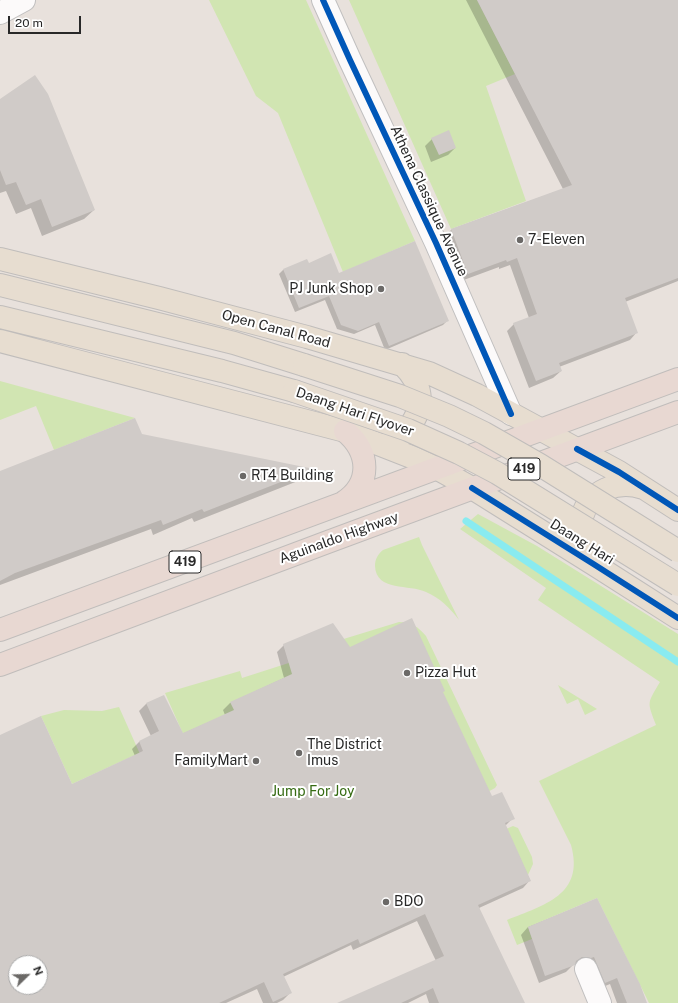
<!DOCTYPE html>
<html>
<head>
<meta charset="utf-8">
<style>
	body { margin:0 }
	#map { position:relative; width:678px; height:1003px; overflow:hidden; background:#e8e1dc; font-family:"Public Sans",sans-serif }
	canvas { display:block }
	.north { position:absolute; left:8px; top:955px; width:40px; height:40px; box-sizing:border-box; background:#fff; border:1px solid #a9a9a9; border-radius:50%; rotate:67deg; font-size:11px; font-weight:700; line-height:16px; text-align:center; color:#282828 }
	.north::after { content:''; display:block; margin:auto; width:14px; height:18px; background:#6b6967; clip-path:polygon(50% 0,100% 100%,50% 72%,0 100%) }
	.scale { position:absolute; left:8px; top:16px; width:73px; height:18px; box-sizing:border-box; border:2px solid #282828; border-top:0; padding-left:5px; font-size:12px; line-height:14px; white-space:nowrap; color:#282828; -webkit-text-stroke:3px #fff; paint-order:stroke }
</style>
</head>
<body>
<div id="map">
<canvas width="678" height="1003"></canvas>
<div class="north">N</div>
<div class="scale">20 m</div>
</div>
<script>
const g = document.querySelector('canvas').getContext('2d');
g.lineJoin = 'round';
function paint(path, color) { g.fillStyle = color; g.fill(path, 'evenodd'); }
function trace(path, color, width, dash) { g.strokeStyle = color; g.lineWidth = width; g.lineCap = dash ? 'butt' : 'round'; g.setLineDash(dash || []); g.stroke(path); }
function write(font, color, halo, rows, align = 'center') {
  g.font = font + ' "Public Sans",sans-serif'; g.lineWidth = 4; g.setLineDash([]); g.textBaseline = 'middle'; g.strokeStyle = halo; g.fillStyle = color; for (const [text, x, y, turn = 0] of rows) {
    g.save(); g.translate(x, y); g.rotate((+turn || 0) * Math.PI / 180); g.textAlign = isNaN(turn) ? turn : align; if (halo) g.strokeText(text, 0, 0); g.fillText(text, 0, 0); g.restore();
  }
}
paint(new Path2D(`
	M209 0H306L415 241 343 272 278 113 256 96Z
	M349 0H477L515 74 486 86 526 201 451 229Z
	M0 381 135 418 54 450 36 406 0 420Z
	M478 514 537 546 678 634V1003H649L597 898 528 927 532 939 517 945 507 920C544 905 585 895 571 845L539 781 656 725C647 701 647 704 660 682L538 600 546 588 460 529Z
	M419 537 422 545 459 620C450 608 440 598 426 592 410 584 376 592 375 566 375 559 378 554 383 550Z
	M399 622C412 622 418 627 426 636L497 785 495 788 482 795 345 672 337 641Z
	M298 660 311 687 187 743 165 693 240 671 242 678Z
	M558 685 597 709 585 715 578 699 567 704Z
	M119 707 144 763 133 756 72 784 41 716 64 710 102 711Z
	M513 826 518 828 532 857 533 864 528 875 499 832Z`), '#d1e5b2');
paint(new Path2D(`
	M466 0H678V281L625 302 637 332 630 340 559 367 561 371 553 378 529 388 507 331 514 324 529 318 510 265 499 269V267L461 281 444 237 452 229 563 189Z
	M0 102 94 210 84 219 42 236 31 208 16 214 6 191 0 193Z
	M432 139 455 148 448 155 431 162 425 146Z
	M307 260 308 264 339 274 447 321 443 325 385 350 375 325 354 334 337 329 325 300 295 312 279 274 283 270Z
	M141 435 312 470 303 479 194 522 192 518 153 535 151 529 0 585V472Z
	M284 645 350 648 442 693 491 798 513 818 505 826 530 880 523 888 479 908 516 1003H429L426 994 408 1003H341L436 961 417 921 353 950 351 945 283 977 290 993 283 1000 277 1003H263L257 989 226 1003H0V736L72 785 135 756 132 749 139 742 151 736 139 711 146 704 163 696 182 734 225 715 223 710 230 703 284 678 277 652ZM16 963H40V987H16Z
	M597 899 646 1003H617L610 984 598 989 580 963 574 964 566 972 539 983 521 935 528 927Z`), '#0003');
trace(new Path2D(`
	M466 521 678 662`), '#89ebf0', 7);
paint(new Path2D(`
	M477 0H678V278L625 298 638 333 559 363 562 371 536 381 513 323 537 314 517 258 507 262 506 260 468 274 451 229 572 185Z
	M35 75 48 94 95 210 52 227 41 199 26 205 16 182 6 185 0 170V99Z
	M449 130 456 148 439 155 431 138Z
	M415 241 449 321 389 346 379 322 358 331 341 325 329 296 299 308 283 269 307 259 309 263 331 253 339 273Z
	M135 418 142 434 314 469 204 512 202 509 163 525 161 520 15 573 0 581V471Z
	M412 618 445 691 443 692 492 796 502 792 515 819 505 823 531 881 478 905 525 1003H439L433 988 401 1003H337L444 956 425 914 360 944 358 939 283 974 292 993 273 1002 264 982 219 1003H0V735L41 716 72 784 143 751 139 741 159 731 146 703 164 695 183 733 234 710 230 702 292 674 283 644 333 623 350 647ZM16 963H40V987H16Z
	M597 898 640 984 647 1003H627L617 978 605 983 594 957 591 958 587 957H582L576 961 575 965 545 976 528 927Z`), '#d0cbc8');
const minor = new Path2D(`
	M323 0 350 60 436 243 511 414
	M0 13 24 0
	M586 969 600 1003`);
const major = new Path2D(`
	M0 259 159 298 307 337 429 373 477 395 619 472 678 510
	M0 285 234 343 304 365
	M0 317 222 371 294 391
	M0 341 345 431 414 458 436 468 472 488 595 565 678 618
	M392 440C400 438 405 433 409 427 427 405 421 382 402 364
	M581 543C580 534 579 526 582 517 589 491 618 479 643 488`);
const highway = new Path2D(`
	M344 502C372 483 370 452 345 431
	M0 630 678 379
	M0 665 325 543 678 412`);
trace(minor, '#c0bfbf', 24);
trace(major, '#c0bdbb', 24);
trace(highway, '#c0bdbb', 24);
trace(minor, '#fcfafa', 22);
trace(major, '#e7ddd0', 22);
trace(highway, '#e8d8d2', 22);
const majorBridge = new Path2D(`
	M304 365 400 396 449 416 484 433 540 465 678 551
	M294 391 408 430 459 453 497 473 678 585`);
trace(majorBridge, '#c0bdbb', 24, []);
trace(majorBridge, '#e7ddd0', 22);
trace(new Path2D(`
	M323 0 350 60 436 243 511 414
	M577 449 619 472 678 510
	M472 488 595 565 678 618`), '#0057b8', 6);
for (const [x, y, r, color] of [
	[520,240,4,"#6b6967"],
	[381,289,4,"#6b6967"],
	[243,476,4,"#6b6967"],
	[407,673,4,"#6b6967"],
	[299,753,4,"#6b6967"],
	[256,761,4,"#6b6967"],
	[386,902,4,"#6b6967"]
]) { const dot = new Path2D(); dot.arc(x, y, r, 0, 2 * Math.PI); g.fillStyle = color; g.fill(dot); trace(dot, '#fff', 1.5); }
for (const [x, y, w] of [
	[524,469,32],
	[185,562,32]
]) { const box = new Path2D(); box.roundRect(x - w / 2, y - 11, w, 22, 3); g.fillStyle = '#fff'; g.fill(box); trace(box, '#282828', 1); }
write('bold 13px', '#282828', null, [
	["419",524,469],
	["419",185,562]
]);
write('14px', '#282828', '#fff', [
	["Athena Classique Avenue",429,201,65],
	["Open Canal Road",276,329,15],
	["Daang Hari Flyover",355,412,19],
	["Aguinaldo Highway",339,538,-20],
	["Daang Hari",582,542,32]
]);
write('14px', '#282828', '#fff', [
	["7-Eleven",528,240],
	["PJ Junk Shop",373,289,"right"],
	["RT4 Building",251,476],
	["Pizza Hut",415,673],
	["The District",307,745],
	["Imus",307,761],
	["FamilyMart",248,761,"right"],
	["BDO",394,902]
], 'left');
write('14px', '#366b13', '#fff', [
	["Jump For Joy",313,792]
]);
</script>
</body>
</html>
